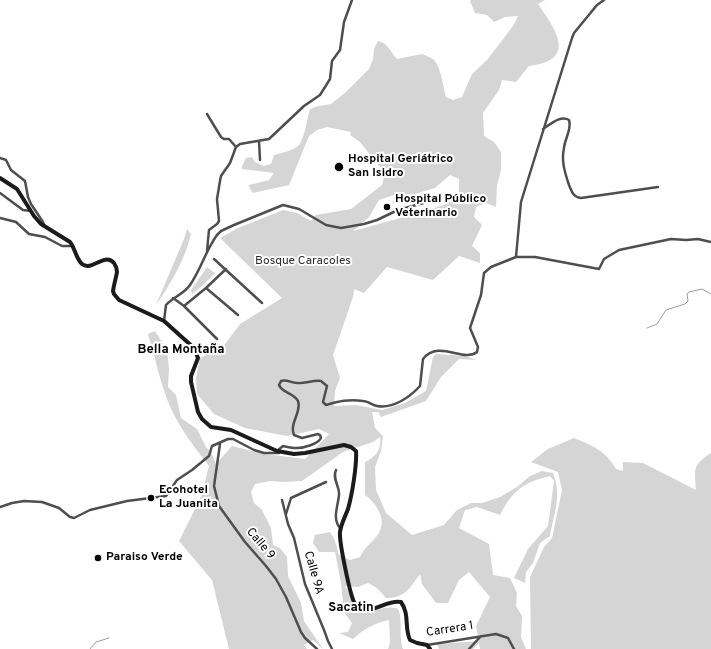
<!DOCTYPE html>
<html>
<head>
<meta charset="utf-8">
<style>
	body { margin:0 }
	canvas { display:block; background:#fff }
</style>
</head>
<body>
<canvas width="711" height="649"></canvas>
<script>
const g = document.querySelector('canvas').getContext('2d');
g.lineJoin = 'round';
function paint(path, color) { g.fillStyle = color; g.fill(path, 'evenodd'); }
function trace(path, color, width, dash) { g.strokeStyle = color; g.lineWidth = width; g.lineCap = dash ? 'butt' : 'round'; g.setLineDash(dash || []); g.stroke(path); }
function write(font, color, halo, rows, align = 'center') {
  g.font = font + ' Overpass,sans-serif'; g.lineWidth = 4; g.setLineDash([]); g.textBaseline = 'middle'; g.strokeStyle = halo; g.fillStyle = color; for (const [text, x, y, turn = 0] of rows) {
    g.save(); g.translate(x, y); g.rotate((+turn || 0) * Math.PI / 180); g.textAlign = isNaN(turn) ? turn : align; if (halo) g.strokeText(text, 0, 0); g.fillText(text, 0, 0); g.restore();
  }
}
paint(new Path2D(`
	M471 0H545L538 4C556 30 578 60 529 66L516 82 502 80 499 90 483 113 484 136 494 142 501 152V170L497 185 496 207 486 203 476 207 474 217 482 225 472 246 480 253V263L459 256 433 280 387 267 364 293 354 289 353 297 333 355 340 378 335 391 334 406 356 405 382 410 405 403 426 391 433 357 436 354 466 356 476 360 459 359 441 377 426 401 381 417 378 412H372L375 428 383 436 381 451 375 467 376 490 386 513 412 535 444 525 457 510 471 503H482L500 497 517 487 530 476 542 471 553 473C562 496 554 513 550 536L540 543 533 563 526 572 525 583 514 578 528 549 548 526 554 481 550 476C524 482 512 491 500 515L477 507 465 510 459 528 489 544 493 575 510 578 517 593 516 606 522 616 521 637 526 649H480L479 643 473 649H439L437 644 479 641 476 626 490 597 469 572 459 580 448 603H436L422 584 420 574C409 589 405 598 386 598L377 588 368 583 358 587 345 586 347 589 355 608C369 615 382 605 397 608 404 617 398 636 403 649H388L390 642 389 620C375 623 363 629 353 639L339 633 348 632 352 623 344 612 341 583 335 552H319L313 543 315 535 330 532 334 538 339 555 350 560 360 557C364 547 373 542 379 533 387 519 376 503 365 495V462C376 457 382 449 380 437L373 442 343 452 302 481 284 482 270 481 255 484 251 492 254 503 262 510 271 528 273 545 280 548 287 557 288 576 301 603 304 621 323 649 313 640 304 645 307 649H229L212 580 179 541 201 497 209 466C194 447 178 426 169 404 160 382 155 357 148 334L155 331 167 350 169 369 168 387 176 395 181 418 197 429 206 447 211 452 216 464 232 446 264 454 305 459 329 434 319 429 287 436 245 428 214 414 197 394 196 378 200 358 223 347 240 324 282 298 220 238 238 228 283 210 297 213 311 221 316 215 351 209 382 185 385 173 360 142 350 135 351 132 327 127 317 130 309 136 289 185 253 193 250 189 249 185 269 180 274 173 242 169V166L246 158 252 157 255 162 264 166 271 164 274 155C281 153 292 151 298 146 305 139 307 118 310 109L318 106 331 104 346 92 369 69 373 59 374 49 378 41C389 44 390 52 397 59L422 54C426 56 431 57 434 60 441 67 443 87 446 97L453 100 462 97 472 74 487 60 513 26 518 16 505 17 494 22 487 15 475 13 470 1ZM450 175 459 179V195L444 205 404 217 353 231 369 217 379 200 394 195H402L408 196 435 188Z
	M187 229 191 234C185 260 171 283 156 305L184 239Z
	M207 267 215 273 201 287 192 294 191 290Z
	M574 438C593 446 605 450 616 469L623 471V462L643 463 696 490C695 469 691 466 711 453V649H531V648L530 577 544 547 552 538 562 490 558 472 531 462 548 449Z`), '#d5d5d5');
trace(new Path2D(`
	M647 328 657 324 666 310 685 304 688 301 687 294 689 292 702 289 711 294
	M90 649 96 642 109 638`), '#9c9c9c', 1);
trace(new Path2D(`
	M207 114 221 137 224 139H229L236 147
	M543 129C551 124 560 115 569 120 572 129 565 138 564 148 561 161 565 173 569 185 572 192 573 197 581 198L658 187
	M259 141 260 160
	M0 158 6 160 11 170 25 181 28 197 31 204 43 222 44 225
	M0 193 23 210 31 211
	M0 218 16 222 29 234 45 237 62 246H73
	M207 251 209 230 217 224 219 221 217 199 220 181 221 176 230 163 236 147 240 144 269 139 304 106 320 95 330 79 332 61 340 50 344 22 352 0
	M516 257 521 202 572 38 574 33 597 5 604 0
	M214 259 262 303
	M206 288 238 315
	M173 298 184 306 217 339
	M184 306 206 288 226 269
	M164 321 166 305C173 297 184 294 190 285 201 269 206 250 217 235L221 231 234 225 283 205 299 209 326 225 341 228 364 224 377 220 398 210 438 199
	M220 444 214 486 219 506 245 542 266 566 276 579 286 597 301 632 305 638 317 649
	M277 451 283 446C288 447 292 448 297 448 304 448 318 444 321 438L320 435 318 434 302 438 294 435C289 423 302 412 298 401 294 393 282 393 279 385L281 381C287 379 291 383 297 383 305 384 312 380 321 381L327 386 323 402 326 405C339 401 349 399 363 401 368 401 372 405 377 406 393 409 410 397 420 386L423 359C439 339 463 363 477 352L478 347 470 328 481 295 484 273 491 267 516 257H535L599 269 604 259 619 250 671 239 686 240 698 239 711 242
	M336 470C332 480 340 486 339 495 338 506 332 519 340 528
	M282 500 288 524 294 538 305 584 324 630 328 641 332 649
	M0 507 12 503 24 501 42 502 59 508 70 517 74 518 90 510 127 501 166 496 177 480 192 470 209 456 212 446 228 439H233L254 450 264 453H279
	M286 514 291 498 326 482
	M427 645 496 634 508 638 514 649
	M469 649 481 636`), '#4e4e4e', 2.5);
trace(new Path2D(`
	M0 178 17 189 34 216 41 224 70 242C75 248 76 259 82 264 92 272 104 252 114 263 116 266 117 269 117 272 116 278 114 284 113 291L114 294 119 300 164 321 194 348 198 358 191 376V382L198 412 202 419 211 427 231 430 277 451 294 454 305 453 344 445 351 447 356 451C357 465 352 495 348 509 345 517 341 524 340 532 339 541 350 596 355 604 356 605 358 607 360 608 374 614 387 599 401 602 410 615 404 627 410 640L417 643 427 645 430 649`), '#1b1b1b', 4);
for (const [x, y, r, color] of [
	[339,167,5,"#000"],
	[387,207,4,"#000"],
	[151,498,4,"#000"],
	[98,558,4,"#000"]
]) { const dot = new Path2D(); dot.arc(x, y, r, 0, 2 * Math.PI); g.fillStyle = color; g.fill(dot); trace(dot, '#fff', 1.5); }
write('bold 12px', '#000', '#fff', [
	["Hospital Geriátrico",348,160],
	["San Isidro",348,174],
	["Hospital Público",395,200],
	["Veterinario",395,214],
	["Ecohotel",159,491],
	["La Juanita",159,505],
	["Paraiso Verde",106,558]
], 'left');
write('12px', '#2c2c2c', '#fff', [
	["Bosque Caracoles",303,262]
]);
write('12px', '#000', '#fff', [
	["Calle 9",260,544,50],
	["Calle 9A",313,573,74],
	["Carrera 1",450,630,-9]
]);
write('bold 13px', '#000', '#fff', [
	["Bella Montaña",181,350],
	["Sacatin",351,608]
]);
</script>
</body>
</html>
